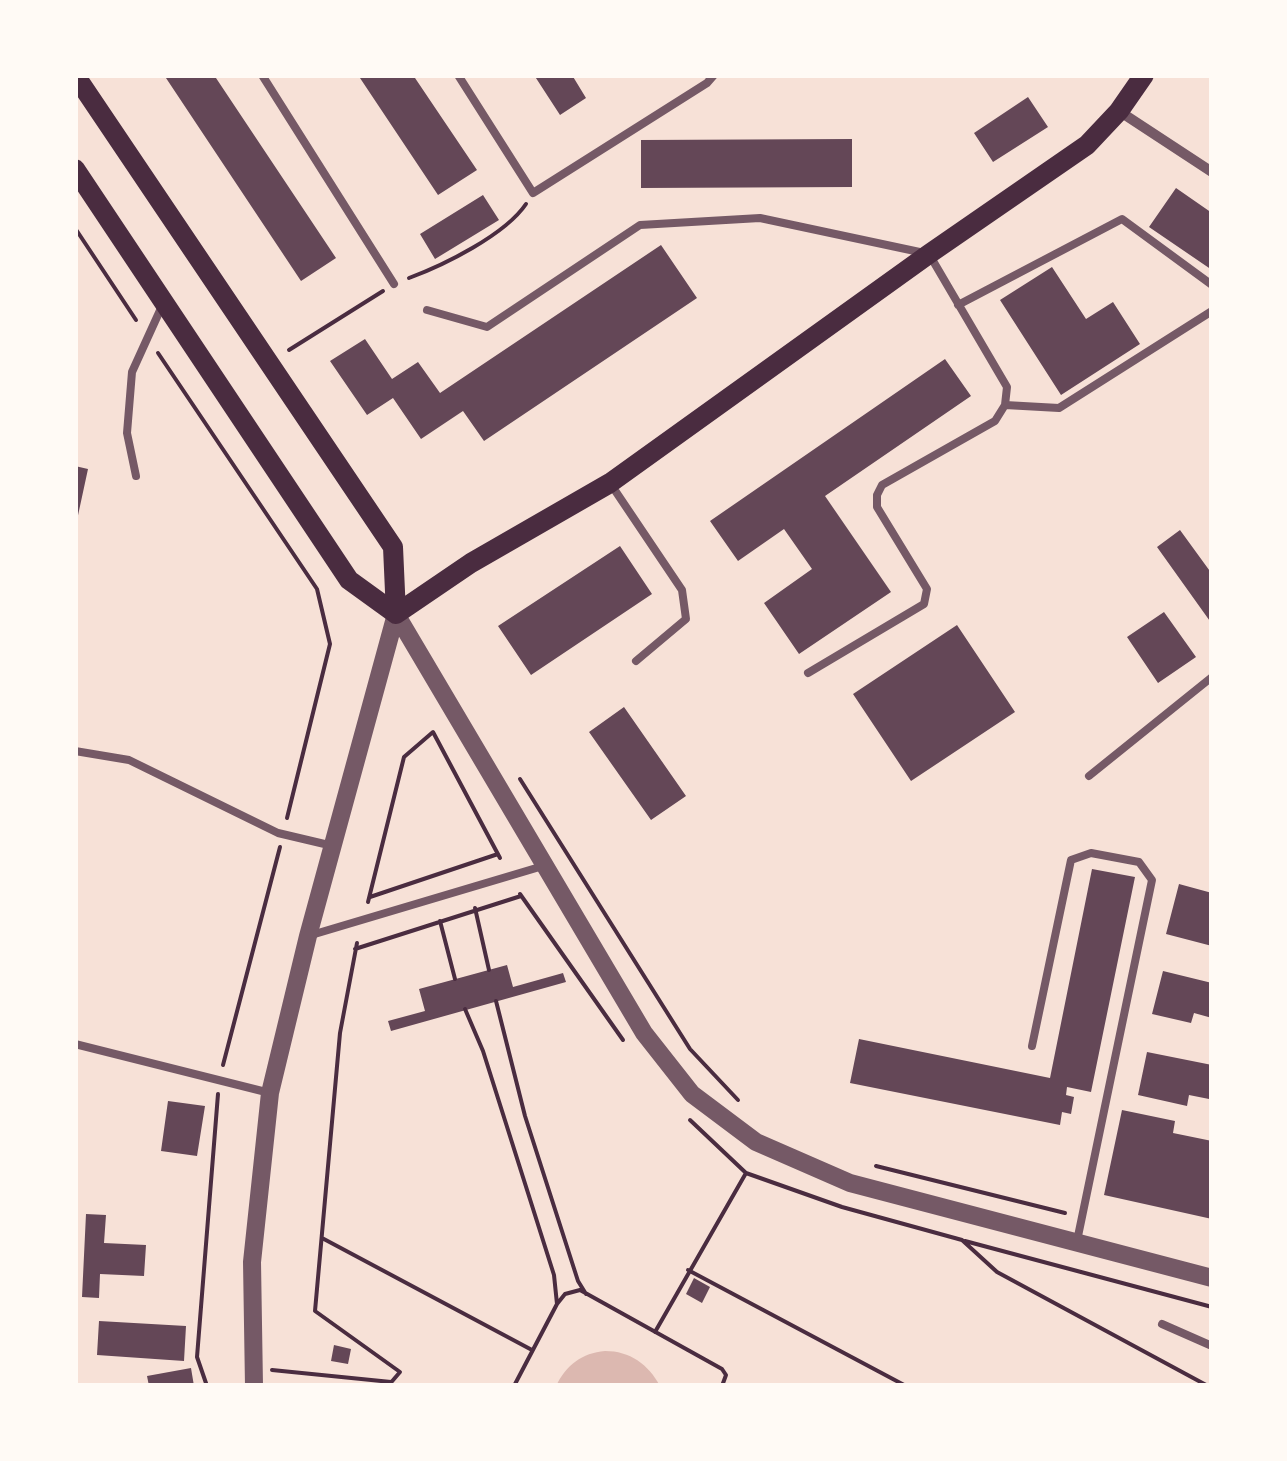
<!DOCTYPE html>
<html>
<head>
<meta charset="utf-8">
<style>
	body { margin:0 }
	#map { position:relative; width:1287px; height:1461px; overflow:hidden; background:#f7e1d7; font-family:Georgia,serif }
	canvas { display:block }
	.frame { position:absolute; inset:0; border:78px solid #fffaf5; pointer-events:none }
</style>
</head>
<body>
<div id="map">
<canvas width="1287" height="1461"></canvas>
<div class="frame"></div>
</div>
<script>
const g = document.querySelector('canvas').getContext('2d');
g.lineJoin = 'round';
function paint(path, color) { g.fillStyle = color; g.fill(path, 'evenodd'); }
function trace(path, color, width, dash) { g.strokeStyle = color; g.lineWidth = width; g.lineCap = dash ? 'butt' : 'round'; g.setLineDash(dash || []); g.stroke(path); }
paint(new Path2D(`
	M605 1351C630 1351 648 1364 660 1386H556C566 1365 582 1353 605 1351Z`), '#dcb8b0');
paint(new Path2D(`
	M164 75H214L336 258 301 281Z
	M358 75H413L477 170 438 195Z
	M534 75H572L586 98 560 115Z
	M1028 97 1048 127 993 162 974 133Z
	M852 139V187L641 188V140Z
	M1176 188 1212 213V270L1149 227Z
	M483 195 499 220 435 259 420 234Z
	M661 245 697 298 484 441 463 411 421 439 393 398 367 415 330 361 365 339 392 379 418 362 440 393Z
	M1052 267 1086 319 1113 302 1140 344 1061 395 1000 300Z
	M945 359 971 396 825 496 891 592 799 654 764 603 812 569 784 529 738 561 710 521Z
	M75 466 88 469 77 520H75Z
	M1180 530 1212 574V624L1157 547Z
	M620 546 652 594 531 675 498 626Z
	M1164 612 1196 657 1158 683 1127 637Z
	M957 625 1015 712 911 781 853 694Z
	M624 707 686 796 651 820 589 732Z
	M1092 869 1135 877 1091 1092 1067 1087 1066 1095 1074 1097 1071 1114 1062 1112 1060 1125 850 1083 859 1039 1050 1078Z
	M1179 884 1212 893V946L1166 934Z
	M507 965 513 987 563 973 566 982 391 1031 388 1021 425 1011 419 989Z
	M1163 971 1212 983V1018L1194 1013 1191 1023 1152 1014Z
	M1147 1052 1212 1065 1209 1099 1189 1095 1187 1106 1138 1095Z
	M168 1101 205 1106 197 1156 161 1151Z
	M1122 1110 1175 1121 1173 1133 1212 1141V1219L1104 1195Z
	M86 1214 106 1215 104 1243 146 1245 144 1276 100 1274 99 1298 82 1297Z
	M694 1278 710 1287 702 1303 686 1294Z
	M99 1321 186 1326 184 1361 97 1355Z
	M334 1345 351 1349 348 1364 331 1361Z
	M191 1368 194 1386H149L147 1376Z`), '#644757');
trace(new Path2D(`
	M75 228 136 320
	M409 278C444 265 505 235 526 204
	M289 350 383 291
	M158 353 317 589 330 644 287 818
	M520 779 690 1049 738 1100
	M520 894 623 1040
	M370 897 498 854
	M368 902 404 757 433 732 500 858
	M475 908 489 970
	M440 921 455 979
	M357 943 340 1033 315 1311 400 1372 388 1386
	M355 949 521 896
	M496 1001 525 1116 578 1281 586 1294
	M465 1009 483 1051 554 1275 557 1304
	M223 1065 280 847
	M690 1120 746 1173 842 1207 962 1240 997 1272 1208 1386
	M876 1166 1065 1213
	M322 1238 532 1350
	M965 1241 1212 1307
	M688 1270 906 1386
	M655 1332 746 1173
	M272 1370 391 1382
	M207 1386 197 1357 218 1094
	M514 1386 557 1304 565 1294 580 1290 722 1369 726 1375 722 1386`), '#4a2c40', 4);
trace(new Path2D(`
	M262 75 394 284
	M458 75 533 193 707 83 714 75
	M958 305 1122 219 1212 285
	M427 310 487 327 640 225 760 218 929 254 1007 387 1005 405 995 421 882 485 877 495V507L927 589 924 604 808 673
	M1005 405 1059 408 1212 311
	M136 476 127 433 132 372 162 306
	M610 483 682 590 686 619 636 661
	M75 751 129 760 278 833 333 846
	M1089 776 1212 677
	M308 936 543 866
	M75 1044 270 1093
	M1032 1046 1071 860 1091 853 1139 862 1152 880 1077 1241
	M1162 1324 1212 1346`), '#755966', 8);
trace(new Path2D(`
	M1119 111 1212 172`), '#755966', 10);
trace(new Path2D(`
	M396 614 644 1033 692 1094 756 1142 850 1183 1212 1278
	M254 1386 252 1262 270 1093 308 936 396 614`), '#755966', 18);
trace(new Path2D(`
	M75 75 393 547 396 614
	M75 169 349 580 396 614
	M396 614 471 563 610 483 929 254 1087 145 1119 111 1144 75`), '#4a2c40', 20);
</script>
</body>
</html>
